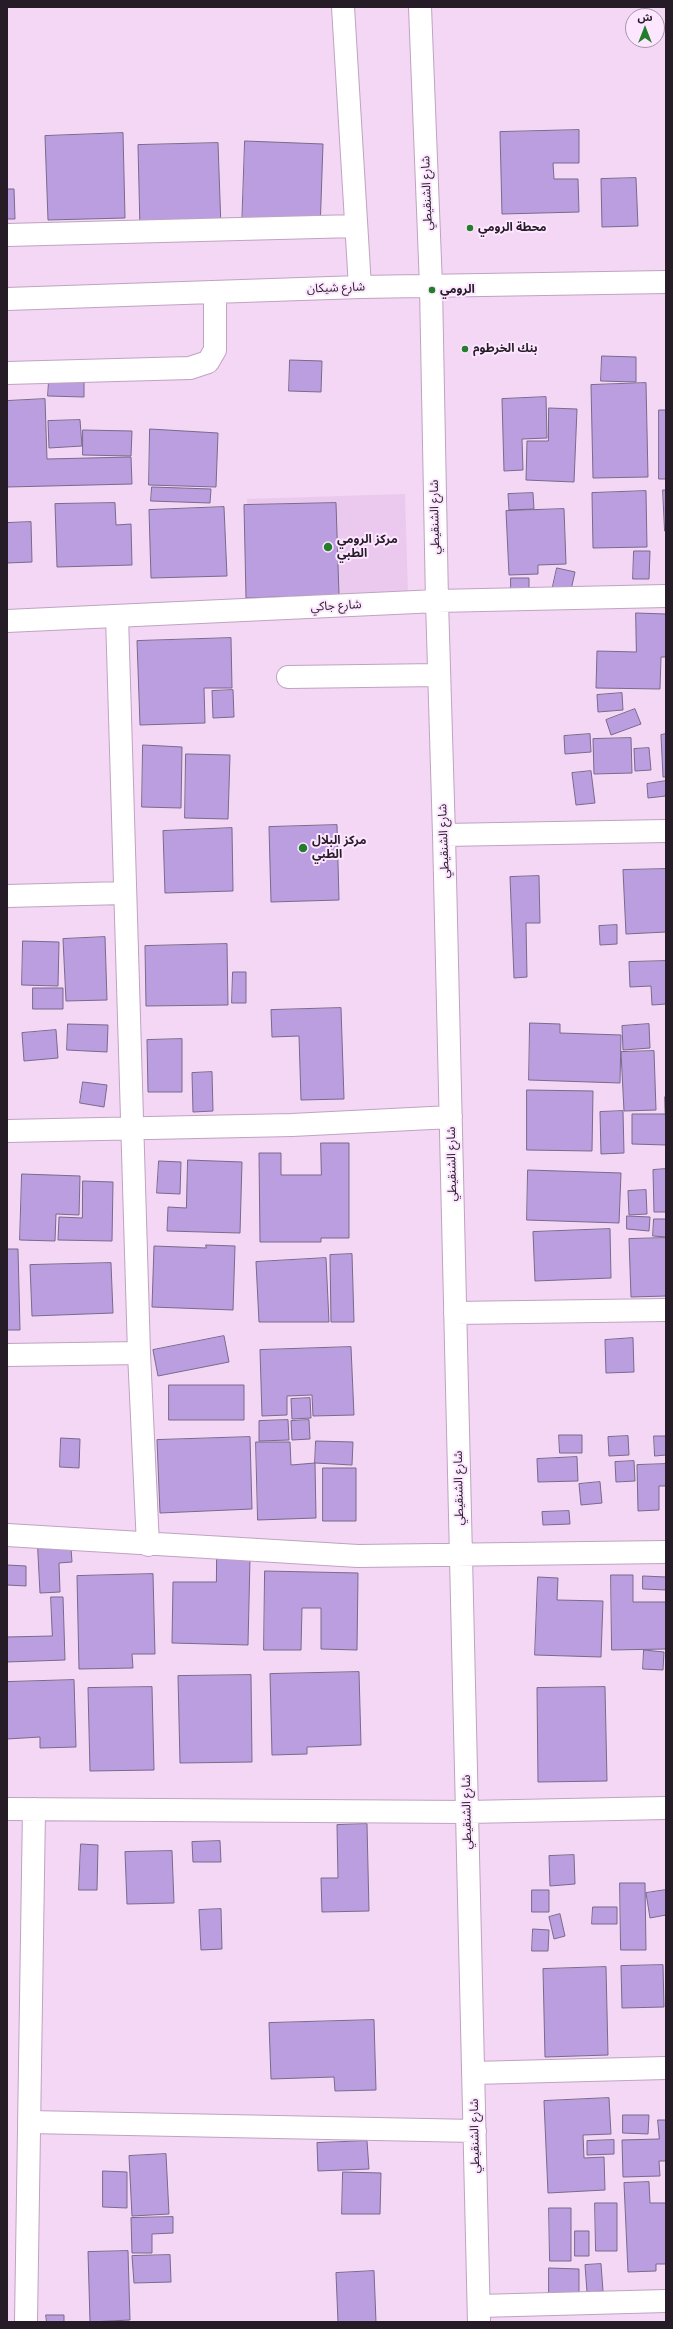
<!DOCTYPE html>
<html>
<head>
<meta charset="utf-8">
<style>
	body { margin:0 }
	#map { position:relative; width:673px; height:2329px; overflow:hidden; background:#f4d6f5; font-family:"Open Sans","Noto Sans Arabic",sans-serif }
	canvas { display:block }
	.frame { position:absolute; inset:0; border:8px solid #261c27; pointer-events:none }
	.north { position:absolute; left:625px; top:8px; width:40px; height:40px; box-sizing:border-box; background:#fde6ff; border:1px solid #a795a9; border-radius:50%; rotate:0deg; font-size:11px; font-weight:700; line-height:16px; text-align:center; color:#261c27 }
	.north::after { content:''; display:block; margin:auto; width:14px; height:18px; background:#247d2b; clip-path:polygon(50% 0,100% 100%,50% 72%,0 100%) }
</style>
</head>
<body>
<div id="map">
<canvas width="673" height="2329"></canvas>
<div class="frame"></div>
<div class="north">ش</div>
</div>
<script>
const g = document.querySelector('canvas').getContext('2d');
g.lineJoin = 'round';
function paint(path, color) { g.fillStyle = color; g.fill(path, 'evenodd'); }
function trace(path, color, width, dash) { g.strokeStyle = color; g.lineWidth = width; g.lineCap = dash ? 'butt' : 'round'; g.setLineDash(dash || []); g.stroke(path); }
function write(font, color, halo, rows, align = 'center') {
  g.font = font + ' "Open Sans","Noto Sans Arabic",sans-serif'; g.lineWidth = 4; g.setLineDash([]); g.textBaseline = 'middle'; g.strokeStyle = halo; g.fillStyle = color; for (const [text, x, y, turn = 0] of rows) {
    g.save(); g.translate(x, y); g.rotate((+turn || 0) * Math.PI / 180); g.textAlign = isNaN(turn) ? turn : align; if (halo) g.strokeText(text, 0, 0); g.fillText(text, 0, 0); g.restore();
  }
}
paint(new Path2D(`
	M405 494 408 595 251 600 247 499Z`), '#ebc9ee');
const building = new Path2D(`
	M579 130V163H553L554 179H578L579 212 502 214 500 132Z
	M123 133 125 218 48 220 45 136Z
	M245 141 323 144 320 231 242 228Z
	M218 143 221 228 140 230 138 145Z
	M636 178 638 226 602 227 601 179Z
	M7 189H14L15 219H7Z
	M602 356 636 357V382L601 381Z
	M290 360 322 361 321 392 289 391Z
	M49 381H84V397L48 396Z
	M646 383 648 477 593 478 591 385Z
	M546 397 547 438 522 439 523 470 504 471 502 399Z
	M45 399 47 459 131 457 132 484 7 487V401Z
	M549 408 577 409 574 482 526 480 527 441H548Z
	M659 410H666V479H659Z
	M80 420 82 446 49 448 48 421Z
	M150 429 218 433 216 487 149 485Z
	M83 430 132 431 131 456 83 455Z
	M152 487 211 489 210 503 151 501Z
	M663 490H666V531H665Z
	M646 491 647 547 593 548 592 493Z
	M533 493 534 509 509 510 508 494Z
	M115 503 116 525 131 524 132 565 57 567 55 504Z
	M336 503 339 595 246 598 244 505Z
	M224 507 227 576 151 578 149 510Z
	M564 509 566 564 538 565V574L509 575 506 511Z
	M31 522 32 562 7 563V523Z
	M634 551H650L649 579H633Z
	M557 568 575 572 569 599 551 595Z
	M511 578H529V595L511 594Z
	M636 613 666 614V657H661L660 689 596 688 597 651 636 652Z
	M231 638 232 688H204L205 723 140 725 137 641Z
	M233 690 234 717 213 718 212 691Z
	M622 693 623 710 598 712 597 695Z
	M635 709 641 724 611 735 606 720Z
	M590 734 591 752 565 754 564 736Z
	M666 734V777H663L661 735Z
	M631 738 632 773 594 774 593 739Z
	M143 745 182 747 181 808 142 807Z
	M649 748 651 770 635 771 634 749Z
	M186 754 230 755 228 819 185 818Z
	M591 771 595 803 576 805 572 773Z
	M666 781V796L648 798 647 784Z
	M337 825 339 900 271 902 269 827Z
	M232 828 233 891 165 893 163 831Z
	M666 869V932L626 934 623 870Z
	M539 876 540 923H526L527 977 514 978 510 877Z
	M617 925V944L600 945 599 926Z
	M105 937 107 1000 66 1001 63 939Z
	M23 941 59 942 58 986 22 985Z
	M227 944 228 1005 146 1006 145 946Z
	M666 961V1004L652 1005 651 986 630 987 629 962Z
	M233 972H246V1003H232Z
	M33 988H63V1009H33Z
	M341 1008 344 1099 301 1100 299 1036 272 1037 271 1010Z
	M530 1023 560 1024V1033L621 1035 620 1083 529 1080Z
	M68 1024 108 1025 107 1052 67 1050Z
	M649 1024 650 1048 623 1050 622 1026Z
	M56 1030 58 1058 24 1061 22 1033Z
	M182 1039V1092H148L147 1040Z
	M654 1051 656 1110 624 1111 621 1052Z
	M212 1072 213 1111 193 1112 192 1073Z
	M83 1082 107 1085 104 1107 80 1103Z
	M527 1090 593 1091 592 1151 527 1150Z
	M665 1097 666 1145 632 1144V1114H665Z
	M623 1111 624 1153 601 1154 600 1112Z
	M321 1143H349V1238H321V1242H260L259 1153H281V1175H321Z
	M188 1160 242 1162 240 1233 167 1231 168 1207 186 1208Z
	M159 1161 181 1162 180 1194 157 1193Z
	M666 1169V1212H654L653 1170Z
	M528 1170 621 1173 619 1223 527 1220Z
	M22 1174 80 1176 79 1215 56 1214 55 1241 20 1240Z
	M83 1181 113 1182 112 1241 58 1240 59 1217 82 1218Z
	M646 1190 647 1214 629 1215 628 1191Z
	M627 1216 650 1217 649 1231 627 1229Z
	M654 1219H666V1237L653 1236Z
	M610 1229 611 1278 535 1281 533 1232Z
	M666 1238V1296L631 1297 629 1239Z
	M206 1245 235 1246 233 1310 152 1307 154 1246 206 1248Z
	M7 1249H18L20 1330H7Z
	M352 1254 354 1322H331L330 1255Z
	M326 1258 329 1322H259L256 1262Z
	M111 1263 113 1313 32 1316 30 1265Z
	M224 1336 229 1362 158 1376 153 1350Z
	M633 1338 634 1372 606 1373 605 1340Z
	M351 1347 354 1415 313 1416 312 1395 287 1396V1415L262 1416 260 1350Z
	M169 1385H244V1420H169Z
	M310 1398 311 1418 292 1419 291 1399Z
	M288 1420 289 1440 259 1441V1421Z
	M309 1420 310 1439 292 1440 291 1421Z
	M559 1435H582V1453H560Z
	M628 1436 629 1455 609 1456 608 1437Z
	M654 1436H666V1455L655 1456Z
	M250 1437 252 1509 160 1513 157 1440Z
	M61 1438 80 1439 79 1468 60 1467Z
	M316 1441 353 1442 352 1465 315 1463Z
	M256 1442H290L291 1465 315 1463 316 1518 258 1520Z
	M577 1457 578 1481 538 1482 537 1459Z
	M634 1461 635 1481 616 1482 615 1462Z
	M666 1464V1486H659V1510L638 1511 637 1465Z
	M323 1468H356V1521H323Z
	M600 1482 602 1503 581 1505 579 1484Z
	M569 1511 570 1524 543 1525 542 1512Z
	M70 1534 72 1562 59 1563 60 1592 40 1593 37 1535Z
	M217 1558H250L248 1645 172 1643 173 1582H216Z
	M7 1565 26 1566V1586L7 1585Z
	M265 1571 358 1573 357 1650 321 1649V1608H302L301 1650H264Z
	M153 1574 155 1654H132L133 1668 79 1669 77 1576Z
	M611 1575H633V1602H666V1649L612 1650Z
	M643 1576 666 1577V1590L643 1589Z
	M538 1577 558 1578 557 1600 603 1601 601 1657 535 1655Z
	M51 1597H63L65 1660 7 1662V1637L52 1636Z
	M644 1650 664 1652 663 1670 643 1669Z
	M359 1672 361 1745 307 1747V1754L272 1755 270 1674Z
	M251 1675 252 1762 180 1763 178 1676Z
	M74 1680 76 1747 40 1748V1737L7 1739V1682Z
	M152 1687 154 1770 90 1771 88 1688Z
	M605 1687 607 1781 538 1782 537 1688Z
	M367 1824 369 1911 322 1912 321 1878H338L337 1825Z
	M220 1841 221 1862H193L192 1842Z
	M81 1844 98 1845 97 1890H79Z
	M172 1851 174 1903 127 1904 125 1852Z
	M574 1855 575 1884 550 1886 549 1856Z
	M620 1883H645L646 1950H621Z
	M532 1890H549V1912H532Z
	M666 1890V1915L650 1918 646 1893Z
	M593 1907H617V1924H592Z
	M221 1909 222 1949 201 1950 199 1910Z
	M560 1914 565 1936 554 1939 549 1917Z
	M533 1929 549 1930 548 1951H532Z
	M663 1965 664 2007 622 2008 621 1966Z
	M606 1967 608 2055 545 2057 543 1969Z
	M374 2020 376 2090 335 2091 334 2077 271 2079 269 2023Z
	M609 2098 611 2134 583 2135 584 2158 604 2157 605 2190 548 2193 544 2101Z
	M623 2115H649L648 2134 623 2133Z
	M658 2120H666V2161H659L660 2176 623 2177 622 2140 659 2139Z
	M614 2140V2154L587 2155V2141Z
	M367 2141 369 2169 318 2171 317 2143Z
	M166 2154 169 2214 132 2216 129 2156Z
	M103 2171 127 2172V2208L103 2207Z
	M343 2172 381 2173 380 2214H342Z
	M649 2182 650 2203H666V2184V2264H656V2271L628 2272 624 2183Z
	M595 2203H617V2251H596Z
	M549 2208H571V2261H550Z
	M173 2217V2233L152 2234V2253H132L131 2218Z
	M575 2231H589V2256H575Z
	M128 2251 130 2320 90 2322 88 2252Z
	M170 2255 171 2282 134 2283 132 2256Z
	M601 2264 603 2291 587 2292 585 2265Z
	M549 2268 579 2269V2296L549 2295Z
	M374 2271 376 2322H338L336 2273Z
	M46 2315H64V2322H47Z`);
paint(building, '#ba9edf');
trace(building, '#786a8b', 1);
const minor = new Path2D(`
	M343 7 360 287
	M420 7 431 286 437 601 444 835 479 2322
	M7 235 356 226
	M7 299 360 287 666 282
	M7 373 190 368 208 362 215 350V292
	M117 616 139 1353 148 1545
	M7 621 437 601 666 596
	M288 677 439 675
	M444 835 666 831
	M7 896 124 893
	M7 1131 292 1125 451 1117
	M455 1313 666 1310
	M7 1355 139 1353
	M7 1535 358 1556 666 1552
	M7 1809 467 1812 666 1808
	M473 2073 666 2068
	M29 2122 475 2131
	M479 2306 666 2301
	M26 2322 34 1809`);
trace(minor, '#bfa3c1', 24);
trace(minor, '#fff', 22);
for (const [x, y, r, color] of [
	[470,228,4,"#247d2b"],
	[432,290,4,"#247d2b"],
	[465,349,4,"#247d2b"],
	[328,547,5,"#247d2b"],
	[303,848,5,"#247d2b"]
]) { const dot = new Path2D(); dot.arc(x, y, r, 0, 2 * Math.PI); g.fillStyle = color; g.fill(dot); trace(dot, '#fde6ff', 1.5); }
write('12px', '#261c27', '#fde6ff', [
	["شارع الشنقيطي",427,193,-92],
	["شارع شيكان",336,288,-2],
	["شارع الشنقيطي",435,517,-91],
	["شارع جاكي",336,606,-3],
	["شارع الشنقيطي",444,841,-92],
	["شارع الشنقيطي",452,1164,-91],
	["شارع الشنقيطي",459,1488,-91],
	["شارع الشنقيطي",467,1812,-91],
	["شارع الشنقيطي",475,2136,-91]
]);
write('bold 12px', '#261c27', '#fde6ff', [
	["محطة الرومي",478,228],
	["الرومي",440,290],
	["بنك الخرطوم",473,349],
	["مركز الرومي",337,540],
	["الطبي",337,554],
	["مركز البلال",312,841],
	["الطبي",312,855]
], 'left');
</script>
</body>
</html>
